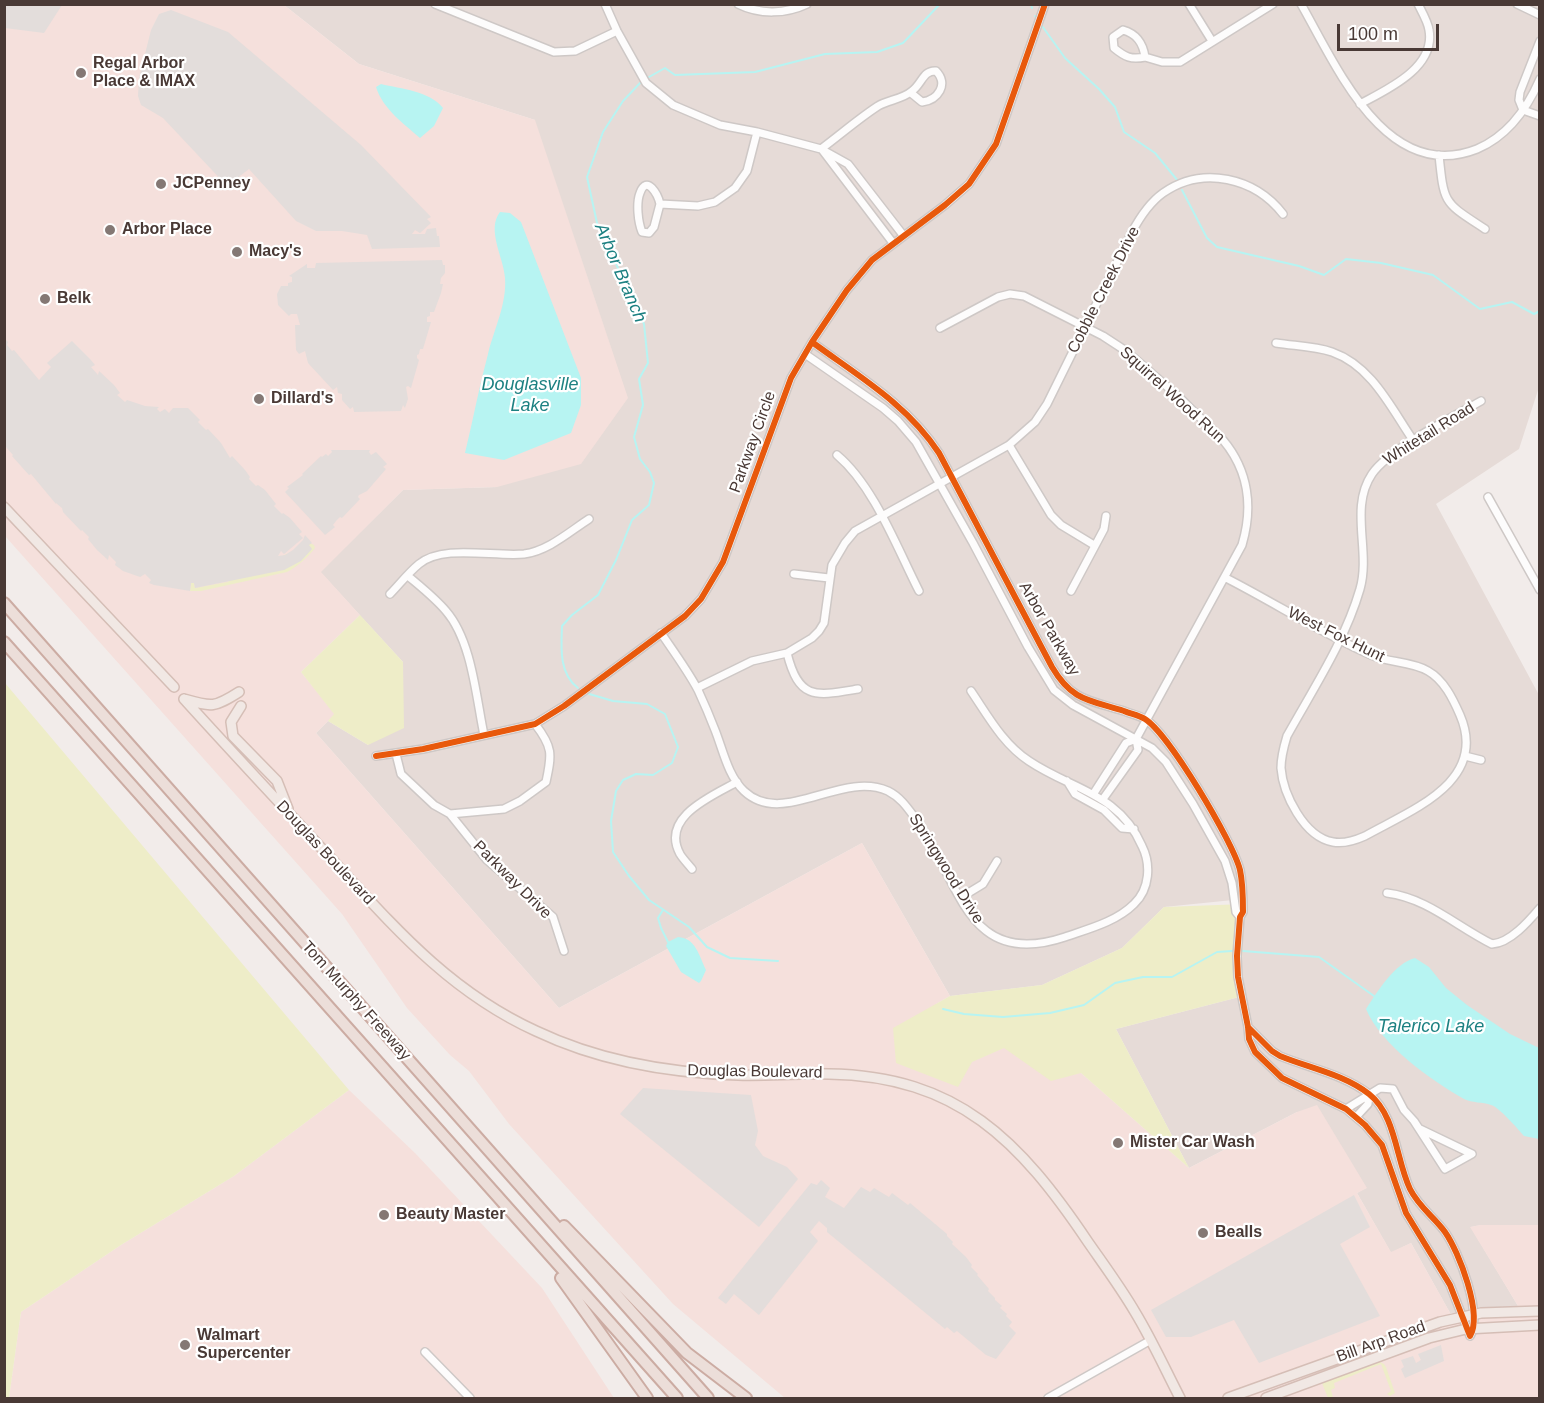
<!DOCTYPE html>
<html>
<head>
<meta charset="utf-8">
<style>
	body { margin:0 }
	#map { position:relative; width:1544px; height:1403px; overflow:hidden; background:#f2ecea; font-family:Helvetica,sans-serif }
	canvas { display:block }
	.frame { position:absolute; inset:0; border:6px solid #493935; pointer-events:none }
	.scale { position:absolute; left:1337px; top:24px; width:102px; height:27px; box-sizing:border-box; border:3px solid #493935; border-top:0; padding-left:8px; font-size:18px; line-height:21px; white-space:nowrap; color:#493935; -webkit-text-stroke:4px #fff; paint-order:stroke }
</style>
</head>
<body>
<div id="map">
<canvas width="1544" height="1403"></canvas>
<div class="frame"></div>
<div class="scale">100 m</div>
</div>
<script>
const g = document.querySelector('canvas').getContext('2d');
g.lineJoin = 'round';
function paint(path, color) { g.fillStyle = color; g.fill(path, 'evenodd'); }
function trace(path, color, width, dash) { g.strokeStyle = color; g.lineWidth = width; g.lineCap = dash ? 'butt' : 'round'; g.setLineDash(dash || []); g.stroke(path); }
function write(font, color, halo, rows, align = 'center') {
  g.font = font + ' Helvetica,sans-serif'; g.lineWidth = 4.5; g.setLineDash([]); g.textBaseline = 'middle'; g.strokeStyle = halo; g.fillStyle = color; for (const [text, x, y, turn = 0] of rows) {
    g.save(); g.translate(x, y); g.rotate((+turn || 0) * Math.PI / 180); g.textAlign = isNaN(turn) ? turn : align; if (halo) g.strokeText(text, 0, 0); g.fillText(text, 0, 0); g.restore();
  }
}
paint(new Path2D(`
	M284 5H1539V387L1519 449 1436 504 1539 695V1225H1481L1471 1227 1521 1311 1450 1313 1411 1243 1391 1253 1357 1193 1366 1188 1297 1112 1189 1168 1116 1029 1243 996 1233 900 1164 907 1122 948 1042 985 950 996 862 843 559 1008 316 733 328 721 368 745 403 662 320 572 403 490 497 487 535 120 359 64Z`), '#e6dbd7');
paint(new Path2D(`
	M5 5H284L359 64 535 120 628 398 581 464 497 487 403 490 321 572 360 615 301 672 335 714 316 733 559 1008 862 843 950 996 936 1004 1081 1073 1189 1168 1297 1112 1317 1105 1367 1188 1357 1193 1391 1252 1411 1243 1453 1318 1521 1311 1470 1227 1480 1225H1539V1398H785L673 1304 509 1124 469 1071 450 1055 407 1008 342 914 5 536Z
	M349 1090 415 1153 542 1288 614 1398H9L21 1312 121 1245 234 1176Z`), '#f5e0dc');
paint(new Path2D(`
	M310 543 314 545 315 548C307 558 298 566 287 572L201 591H190L191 583H194L195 588 227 582Z
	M360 615 403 662 404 728 368 745 328 721 334 714 301 672Z
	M5 683 349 1090 234 1176 121 1245 21 1312 9 1398H4Z
	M1245 904 1241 981 1243 996 1116 1029 1189 1168 1081 1073 1051 1081 1004 1048 972 1062 958 1087 896 1063 893 1028 950 996 1042 985 1122 948 1164 907Z
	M1378 1361 1384 1364 1386 1367 1395 1393 1390 1396 1387 1394 1391 1391 1381 1364 1334 1383 1335 1388 1331 1390 1333 1398H1328L1322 1383Z`), '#eeedc8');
paint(new Path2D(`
	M5 4H62V5L44 33 5 28Z
	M171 10 228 32 361 145 431 217 427 219 431 223 420 233 415 230 412 234H425L427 229 436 228 437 236H439L440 247 372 249 367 235 342 231H316L296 221 249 169 227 186 163 118 141 105 138 96 139 78 151 30 159 14Z
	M442 260 443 265H445V273L441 278 440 284H443L441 293 434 312H430V316L427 317V322H431L423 349H420L419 354 417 355V358L419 360 411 388 408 386 406 387 408 399 405 408 403 405 401 411 354 412 353 407 350 409 342 400V394L338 393 337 387 333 390 308 363 305 351 299 354 296 350 295 325H300L297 314H291L289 316 278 305 277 294 281 286H288V283L292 282V277L289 276 307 264V268H315L316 263Z
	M5 339 8 342 7 345 12 351 14 350 39 380 51 367 47 363 72 341 90 359 95 365 91 367 98 375 99 371 114 385 120 393 117 395 125 402 127 400 145 406 159 407 157 409 160 412 165 409 169 413 173 408H188L200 420 198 422 206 430 208 429 221 443 230 458 232 456 245 470 250 477 249 479 256 486 258 485 265 490 276 504 274 506 282 514 283 513 290 518 302 532 299 534 303 538 284 554 281 551 278 556 285 555 293 550 303 540 305 535 312 543 309 545 312 549 301 561 284 570 195 588 194 583H191L190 591 154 585 149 583 151 580 145 574 140 577 123 571 115 565 116 562 109 555 108 560 97 550 88 539 89 537 82 530 81 531 63 512 62 508 56 503V504L31 474 29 475 12 456 13 455 6 447 5 448Z
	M331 450H370L369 452 371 455 376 452 387 464 383 467 386 469 367 491 359 495 358 497 360 499 342 518 340 517 336 521 333 525 335 527 325 535 285 492 289 488 287 487 303 475 302 474 321 456 322 457 326 454 328 456 332 452Z
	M643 1088 751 1095 758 1131 755 1145 763 1156 787 1167 798 1179 759 1227 620 1114Z
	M821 1180 830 1188 825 1197 844 1208 861 1187 870 1192 874 1188 889 1197 892 1193 908 1205 910 1203 947 1234V1236L953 1242 952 1244 966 1257 972 1265 971 1267 978 1274 977 1275 989 1289 988 1291 995 1298V1300L1002 1306 1000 1308 1007 1314 1006 1316 1012 1322 1009 1326 1016 1333 996 1359 986 1355 957 1331 954 1333 947 1327 945 1329 827 1232V1228L819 1221 810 1232 818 1241 759 1315 734 1294 726 1304 718 1298 811 1183 817 1185Z
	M1354 1195 1370 1227 1340 1244 1380 1316 1259 1363 1234 1320 1191 1337H1166L1151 1310Z
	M1441 1345 1444 1361 1405 1378 1401 1369 1404 1367 1401 1360 1413 1356 1416 1363 1421 1360 1418 1354Z`), '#e3dddb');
paint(new Path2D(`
	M381 84C401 89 430 91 443 108L434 126 420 138C403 123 383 109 376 87Z
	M500 212 510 213 521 222 581 378V405L571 433 504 460 465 453C473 420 479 387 488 354 494 329 507 304 505 278 504 258 486 230 500 212Z
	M678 937C696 938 699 956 706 970L701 981 699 983 681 972 666 946 668 942Z
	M1415 958 1429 967 1446 988 1467 1005 1510 1034 1539 1048V1139L1524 1136C1518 1129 1499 1107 1491 1105 1483 1102 1472 1103 1464 1099 1431 1080 1381 1045 1366 1009 1377 992 1395 963 1415 958Z`), '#b7f4f2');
trace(new Path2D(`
	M1031 4 1032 8
	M1035 16 1065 58 1099 89 1115 107 1124 132 1155 153 1178 181
	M649 77 665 68 675 75 755 72 825 54 877 52 903 43 940 4
	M1182 190 1207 238 1217 247 1299 266 1324 275 1346 259 1381 263 1433 275 1480 309 1512 302 1534 314 1540 311
	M578 688C559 674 561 648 562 626L572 615 598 595 616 560 632 520 649 505 654 483 650 472 640 459 634 437 643 405 639 379 648 363 644 324 597 223 587 177 603 132 623 101 641 82
	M586 693 613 701 647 704 665 714 678 747 672 763 653 775 636 774 623 780 616 791 611 821 613 852 629 876 649 900 689 927 707 947 730 958 778 961
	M663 910 658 918 661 928 668 942
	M1243 951 1319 957 1374 996
	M943 1009 964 1014 1003 1017 1050 1013 1084 1005 1115 983 1143 977H1172L1217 952 1232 951`), '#b7f4f2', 2);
const minor = new Path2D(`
	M435 4 554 52 575 51 617 31
	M605 4 617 31 646 83 673 105 720 125 757 132 821 149 848 164 903 235
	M738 4C760 15 786 14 807 4
	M1189 4 1212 41
	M1301 4C1336 65 1386 185 1477 149 1508 136 1527 109 1540 79
	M1517 4 1540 15
	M1123 30C1137 34 1143 43 1145 57 1131 60 1125 57 1114 48L1113 37Z
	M1145 57 1162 62H1180L1273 4
	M1360 104C1386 90 1436 68 1429 30 1428 22 1422 12 1418 4
	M1523 110 1519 100 1520 92 1540 41
	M1523 110 1540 116
	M821 149C840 135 858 119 878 106 888 100 903 99 912 91 922 84 923 70 936 71 949 84 938 100 922 102L911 93
	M823 151 893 243
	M1439 155C1444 205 1444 202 1485 229
	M660 204 654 227 649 233 642 232C638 222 636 203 640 193 647 174 658 195 660 204L698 206 715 202 735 188 747 171 757 132
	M940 328 998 297 1010 294 1024 296 1103 336 1126 351 1179 397 1223 440C1249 471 1253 508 1242 545L1136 739 1138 750 1103 799
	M812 342C858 376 907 404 939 453L1052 667C1072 701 1089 700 1124 711 1131 714 1138 715 1145 719 1169 734 1233 842 1240 870 1243 884 1243 898 1243 912L1240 917 1237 956 1238 977 1248 1027 1249 1039 1255 1052 1282 1078 1346 1109 1365 1125 1382 1145 1406 1213 1450 1285 1470 1336C1483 1314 1459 1252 1445 1232 1434 1217 1419 1207 1410 1189 1396 1160 1396 1115 1369 1094 1343 1074 1309 1068 1280 1056L1272 1051 1248 1027
	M1276 343C1295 346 1314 346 1332 352 1372 366 1391 408 1413 440
	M805 354 883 408 898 421 916 442 973 543 1028 647 1054 690 1073 705 1152 748 1166 762 1193 804 1225 861 1232 883 1236 912 1240 917
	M1009 445 1051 515 1061 525 1094 545
	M837 455C874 486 897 548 919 591
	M1488 497 1540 590
	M794 574 829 578
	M408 576C421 587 435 598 446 611 472 641 476 697 484 735
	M1226 578C1275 603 1321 633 1371 655 1389 663 1411 661 1428 671 1444 680 1453 699 1460 715 1489 782 1411 810 1365 836 1356 840 1343 844 1333 842 1304 837 1283 794 1281 768 1281 757 1284 746 1287 736 1313 689 1345 641 1360 589 1371 551 1349 508 1372 474 1389 449 1453 417 1481 401
	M1071 591 1104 529 1106 516
	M390 594C399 585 408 573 419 564 443 544 493 557 524 554 548 551 569 532 589 519
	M661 633C674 652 688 671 698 690 704 703 710 717 715 730 723 750 728 776 744 791 783 828 841 770 888 791 900 797 907 807 915 818 960 877 964 971 1065 937 1088 929 1116 922 1134 904 1150 889 1151 864 1142 846 1119 793 1072 790 1029 761 1003 744 988 716 971 691
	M787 653C799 701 816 696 858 689
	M697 688 752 661 787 653 812 638 819 631 824 623 832 565 845 543 855 531 1009 445 1035 422 1047 404 1132 232C1140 217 1149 203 1163 193 1203 165 1255 178 1283 214
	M396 754 401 774 434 805 450 814 504 809 520 801 546 782C552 754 553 747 535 724
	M376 756 423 749 535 724 564 706 685 616 701 599 723 562 791 378 812 342 847 290 872 260 945 205 969 184 996 144 1045 4
	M1465 756 1481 760
	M1067 781 1075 794 1104 810 1122 828 1134 829
	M1094 793 1126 743 1136 739
	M450 814 487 860 553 917 564 951
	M692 869C688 864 683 859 680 854 660 817 712 796 737 782
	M1387 893C1427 898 1456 926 1492 944 1510 943 1529 921 1540 908
	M960 898 983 884 997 861
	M1346 1109 1380 1088 1393 1089 1404 1110 1414 1121 1445 1169 1472 1154 1420 1129
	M1356 1117 1368 1104 1369 1094
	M425 1352 470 1398
	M1048 1398 1151 1340`);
const major = new Path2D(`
	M4 507 174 687
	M184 699C230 750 278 801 325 852 390 922 446 990 536 1031 599 1061 668 1073 738 1075 768 1076 798 1073 829 1074 958 1076 1020 1141 1088 1242 1104 1265 1121 1288 1135 1312 1152 1340 1165 1369 1180 1398
	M184 699C212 707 214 708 239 692
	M241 706 231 722 233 736 277 781 288 809
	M1228 1398 1440 1322 1481 1313 1540 1311
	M1266 1398 1429 1338 1466 1329 1540 1325`);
const highway = new Path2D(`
	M4 603 708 1398
	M4 642 677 1398
	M564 1226 687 1353 746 1398
	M561 1278 647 1398`);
trace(minor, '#cec8c6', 10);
trace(major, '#d5beb6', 12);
trace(highway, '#ccaca3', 14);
trace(minor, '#fdfcfc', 7);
trace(major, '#f1e8e4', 9);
trace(highway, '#ecded9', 10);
trace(new Path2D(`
	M812 342C858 376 907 404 939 453L1052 667C1072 701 1089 700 1124 711 1131 714 1138 715 1145 719 1169 734 1233 842 1240 870 1243 884 1243 898 1243 912L1240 917 1237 956 1238 977 1248 1027 1249 1039 1255 1052 1282 1078 1346 1109 1365 1125 1382 1145 1406 1213 1450 1285 1470 1336C1483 1314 1459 1252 1445 1232 1434 1217 1419 1207 1410 1189 1396 1160 1396 1115 1369 1094 1343 1074 1309 1068 1280 1056L1272 1051 1248 1027
	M376 756 423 749 535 724 564 706 685 616 701 599 723 562 791 378 812 342 847 290 872 260 945 205 969 184 996 144 1045 4`), '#e8590c', 6);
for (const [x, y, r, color] of [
	[81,73,6,"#847874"],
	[161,184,6,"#847874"],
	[110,230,6,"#847874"],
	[237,252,6,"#847874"],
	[45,299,6,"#847874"],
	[259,399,6,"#847874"],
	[1118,1143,6,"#847874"],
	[384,1215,6,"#847874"],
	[1203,1233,6,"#847874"],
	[185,1345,6,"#847874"]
]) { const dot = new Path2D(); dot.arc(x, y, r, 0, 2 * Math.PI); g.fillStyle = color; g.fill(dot); trace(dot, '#fff', 2); }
write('bold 16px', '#493935', '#fff', [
	["Regal Arbor",93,64],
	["Place & IMAX",93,82],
	["JCPenney",173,184],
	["Arbor Place",122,230],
	["Macy's",249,252],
	["Belk",57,299],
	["Dillard's",271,399],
	["Mister Car Wash",1130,1143],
	["Beauty Master",396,1215],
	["Bealls",1215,1233],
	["Walmart",197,1336],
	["Supercenter",197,1354]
], 'left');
write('16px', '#493935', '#fff', [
	["Cobble Creek Drive",1104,290,-63],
	["Squirrel Wood Run",1172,395,42],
	["Whitetail Road",1429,434,-32],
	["Parkway Circle",753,442,-70],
	["Arbor Parkway",1049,629,60],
	["West Fox Hunt",1336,635,26],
	["Douglas Boulevard",325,853,47],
	["Springwood Drive",946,869,58],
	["Parkway Drive",512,880,45],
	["Tom Murphy Freeway",356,1001,48],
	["Douglas Boulevard",755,1072,1],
	["Bill Arp Road",1381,1342,-20]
]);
write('italic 18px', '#1d8182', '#fff', [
	["Arbor Branch",620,273,67],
	["Douglasville",530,385],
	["Lake",530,406],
	["Talerico Lake",1431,1027]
]);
</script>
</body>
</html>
